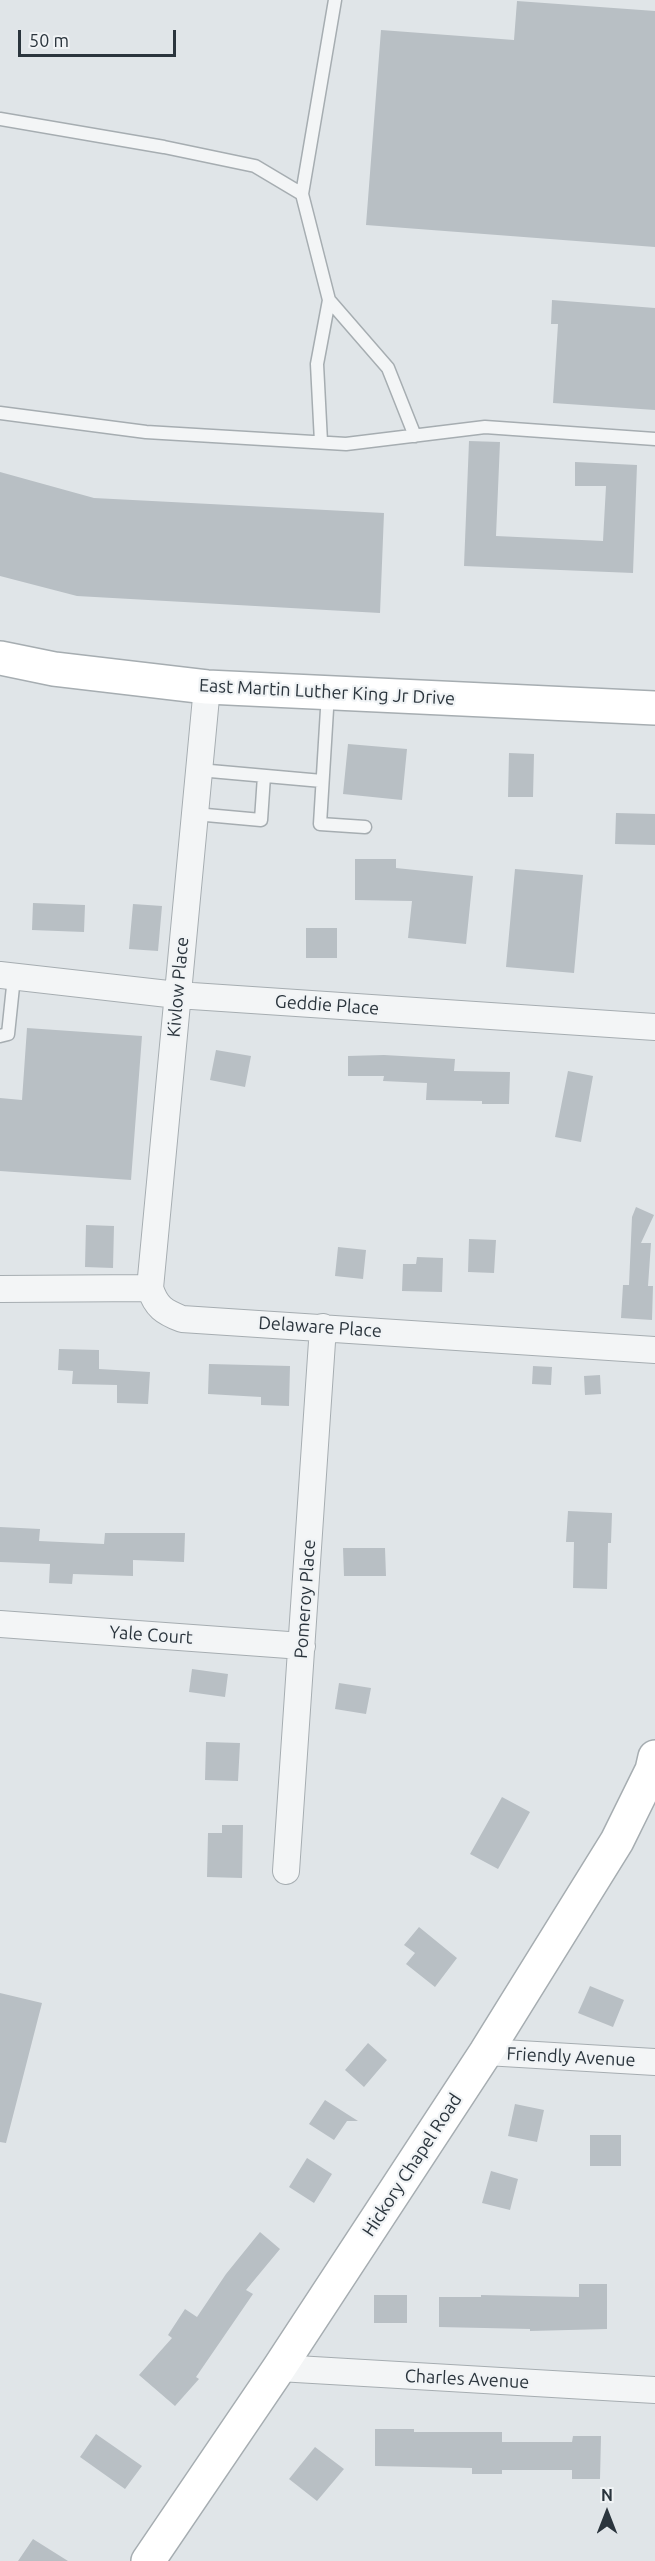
<!DOCTYPE html>
<html>
<head>
<meta charset="utf-8">
<style>
	body { margin:0 }
	#map { position:relative; width:655px; height:2561px; overflow:hidden; background:#e0e5e8; font-family:Ubuntu,sans-serif }
	canvas { display:block }
	.north { position:absolute; left:577px; top:2483px; width:60px; height:60px; -webkit-text-stroke:4px #f0f3f5; paint-order:stroke; rotate:0deg; font-size:16px; font-weight:700; line-height:24px; text-align:center; color:#2b353d }
	.north::after { content:''; display:block; margin:auto; width:21px; height:27px; background:#2b353d; clip-path:polygon(50% 0,100% 100%,50% 72%,0 100%) }
	.scale { position:absolute; left:18px; top:30px; width:158px; height:27px; box-sizing:border-box; border:3px solid #2b353d; border-top:0; padding-left:8px; font-size:18px; line-height:21px; white-space:nowrap; color:#2b353d; -webkit-text-stroke:4px #f0f3f5; paint-order:stroke }
</style>
</head>
<body>
<div id="map">
<canvas width="655" height="2561"></canvas>
<div class="north">N</div>
<div class="scale">50 m</div>
</div>
<script>
const g = document.querySelector('canvas').getContext('2d');
g.lineJoin = 'round';
function paint(path, color) { g.fillStyle = color; g.fill(path, 'evenodd'); }
function trace(path, color, width, dash) { g.strokeStyle = color; g.lineWidth = width; g.lineCap = dash ? 'butt' : 'round'; g.setLineDash(dash || []); g.stroke(path); }
function write(font, color, halo, rows, align = 'center') {
  g.font = font + ' Ubuntu,sans-serif'; g.lineWidth = 4.5; g.setLineDash([]); g.textBaseline = 'middle'; g.strokeStyle = halo; g.fillStyle = color; for (const [text, x, y, turn = 0] of rows) {
    g.save(); g.translate(x, y); g.rotate((+turn || 0) * Math.PI / 180); g.textAlign = isNaN(turn) ? turn : align; if (halo) g.strokeText(text, 0, 0); g.fillText(text, 0, 0); g.restore();
  }
}
paint(new Path2D(`
	M517 1 655 11V247L366 225 381 30 514 40Z
	M552 300 655 308V410L553 403 558 324H551Z
	M469 441 500 442 496 536 603 541 606 486H575V462L637 465 633 573 464 566Z
	M0 472 94 498 384 513 380 613 77 596 0 576Z
	M348 744 407 749 402 800 343 794Z
	M509 753 534 754 533 797H508Z
	M616 813 655 814V845L615 844Z
	M355 859H396V868L473 876 466 944 408 938 412 901 355 900Z
	M515 869 583 875 574 973 506 967Z
	M33 903 85 905 84 932 32 930Z
	M133 904 162 906 158 951 129 949Z
	M306 928H337V958H306Z
	M27 1028 142 1036 131 1180 0 1171V1098L22 1100Z
	M216 1050 251 1056 245 1087 210 1080Z
	M384 1055 455 1059 454 1071 510 1072 509 1104H482V1101L426 1100 427 1083 383 1081 384 1076H348V1056Z
	M568 1071 593 1076 581 1142 555 1137Z
	M636 1207 654 1215 641 1243H651L648 1286H653L652 1320 621 1318 623 1285H629L632 1217Z
	M86 1225 114 1226 113 1268 85 1267Z
	M469 1239 496 1240 494 1273 468 1272Z
	M338 1247 366 1250 363 1279 335 1276Z
	M417 1257 443 1258 442 1292 402 1291 403 1264H416Z
	M59 1349 99 1350V1369L150 1372 148 1404 117 1403V1385L72 1384 73 1371 58 1370Z
	M209 1364 290 1366 289 1406 261 1405V1397L208 1394Z
	M533 1366 552 1367 551 1385 532 1384Z
	M600 1375 601 1394 585 1395 584 1376Z
	M568 1511 612 1513 611 1543H608L607 1589 573 1588 574 1542H566Z
	M0 1527 40 1529 39 1541 104 1544 105 1533H185L184 1562 133 1560V1576L73 1574 72 1584 49 1583 50 1564 0 1562Z
	M343 1548H385L386 1576H344Z
	M192 1669 228 1674 225 1697 189 1692Z
	M339 1683 371 1688 366 1714 335 1709Z
	M206 1742 240 1743 238 1781 205 1780Z
	M502 1797 530 1812 498 1869 470 1854Z
	M222 1825H243L242 1878 207 1877 208 1833H222Z
	M419 1927 457 1958 435 1987 406 1964 415 1953 404 1945Z
	M590 1986 624 2000 613 2027 578 2013Z
	M0 1993 42 2003 6 2143 0 2142Z
	M368 2043 387 2060 364 2087 345 2070Z
	M325 2100 358 2121H347L334 2140 309 2124Z
	M515 2104 544 2110 537 2142 508 2136Z
	M590 2135H621V2166H590Z
	M307 2158 332 2174 314 2203 289 2187Z
	M491 2171 518 2179 510 2210 482 2203Z
	M260 2232 280 2249 246 2290 253 2294 196 2377 199 2379 175 2406 139 2375 172 2338 168 2335 185 2309 197 2317 226 2274Z
	M579 2284H607V2329L530 2331V2329L439 2327V2297H481V2295L579 2297Z
	M374 2295H407V2323H374Z
	M375 2429H414V2432H502V2442H572L573 2436H601L600 2479H572V2470H502V2474H472V2468L375 2466Z
	M96 2434 142 2466 125 2489 80 2457Z
	M315 2447 344 2469 317 2501 289 2479Z
	M33 2539 68 2561H18Z`), '#b8bfc4');
const lane = new Path2D(`
	M0 119 164 147 255 166 302 194 329 300
	M302 194 335 0
	M0 413 146 432 346 444 485 427 655 439
	M321 442 317 364 329 300 388 368 415 436
	M328 693 320 824 365 827
	M199 770 322 781
	M195 814 261 820 264 776
	M0 1036 8 1034 14 977`);
const street = new Path2D(`
	M207 687 150 1288C156 1307 164 1312 182 1319L655 1350
	M0 975 177 995 655 1027
	M0 1289 150 1288
	M0 1624 302 1646
	M286 1871 323 1327
	M486 2052 655 2062
	M279 2368 655 2390`);
const secondary = new Path2D(`
	M0 658 54 669 207 687 655 708
	M148 2561 279 2368 486 2052 617 1841 652 1770 655 1757`);
trace(lane, '#a6adb1', 15);
trace(street, '#a6adb1', 28);
trace(secondary, '#a6adb1', 36);
trace(lane, '#f3f5f6', 12);
trace(street, '#f3f5f6', 26);
trace(secondary, '#fff', 33);
write('18px', '#2b353d', '#f0f3f5', [
	["East Martin Luther King Jr Drive",327,692,3],
	["Kivlow Place",178,987,-85],
	["Geddie Place",327,1005,4],
	["Delaware Place",320,1327,4],
	["Pomeroy Place",305,1599,-86],
	["Yale Court",151,1635,4],
	["Friendly Avenue",571,2057,3],
	["Hickory Chapel Road",412,2165,-57],
	["Charles Avenue",467,2379,3]
]);
</script>
</body>
</html>
